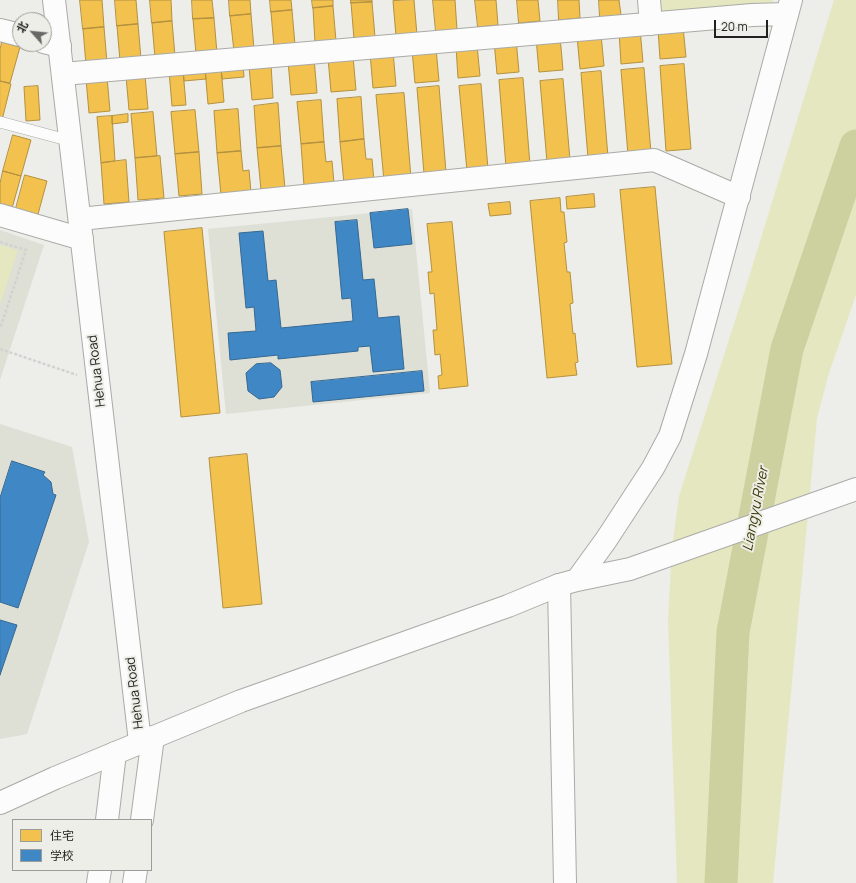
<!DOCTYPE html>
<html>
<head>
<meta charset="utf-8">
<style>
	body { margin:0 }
	#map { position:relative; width:856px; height:883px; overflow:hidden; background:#edede9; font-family:Manrope,"Noto Sans SC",sans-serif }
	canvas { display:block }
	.legend { position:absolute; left:12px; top:819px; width:140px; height:52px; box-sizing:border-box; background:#eeeee8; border:1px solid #9c9c98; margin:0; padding:5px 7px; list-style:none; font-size:12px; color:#21211f }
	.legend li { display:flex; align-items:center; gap:8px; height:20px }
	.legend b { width:20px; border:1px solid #9c9c98 }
	.north { position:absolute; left:12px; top:12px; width:40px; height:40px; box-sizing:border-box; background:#eeeee8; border:1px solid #9c9c98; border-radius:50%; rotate:297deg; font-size:11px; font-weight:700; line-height:16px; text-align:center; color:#21211f }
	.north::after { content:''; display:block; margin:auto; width:14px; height:18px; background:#686866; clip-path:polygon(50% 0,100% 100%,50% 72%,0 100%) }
	.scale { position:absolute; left:714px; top:20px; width:54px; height:18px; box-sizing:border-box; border:2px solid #21211f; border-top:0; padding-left:5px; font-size:12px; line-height:14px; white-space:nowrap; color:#21211f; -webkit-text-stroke:3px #eeeee8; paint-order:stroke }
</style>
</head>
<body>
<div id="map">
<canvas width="856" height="883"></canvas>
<ul class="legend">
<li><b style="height:11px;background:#f2c14e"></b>住宅</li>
<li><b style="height:11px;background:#3f88c5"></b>学校</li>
</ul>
<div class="north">北</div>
<div class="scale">20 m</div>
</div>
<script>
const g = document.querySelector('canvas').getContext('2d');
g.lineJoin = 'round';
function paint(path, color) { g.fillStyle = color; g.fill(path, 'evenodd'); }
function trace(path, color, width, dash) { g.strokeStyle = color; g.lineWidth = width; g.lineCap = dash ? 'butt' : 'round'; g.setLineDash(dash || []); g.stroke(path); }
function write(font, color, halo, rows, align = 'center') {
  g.font = font + ' Manrope,sans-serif'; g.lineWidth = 4; g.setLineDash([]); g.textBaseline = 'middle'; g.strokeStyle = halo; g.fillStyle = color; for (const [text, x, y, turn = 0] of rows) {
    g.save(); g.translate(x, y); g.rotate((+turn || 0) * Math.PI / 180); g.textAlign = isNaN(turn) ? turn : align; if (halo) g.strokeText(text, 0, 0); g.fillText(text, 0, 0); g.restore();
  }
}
paint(new Path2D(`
	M412 209 430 393 226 414 208 229Z
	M0 230 44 245 0 380Z
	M0 424 72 447 89 542 27 734 0 739Z`), '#dedfd5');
paint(new Path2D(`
	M660 0H773L772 3 661 12Z
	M834 0H856V295L829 373 817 418 773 883H677L668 620 672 548 679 496 750 274Z
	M0 245 18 250 1 302H0Z`), '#e5e7c1');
const homes = new Path2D(`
	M80 0H102L104 27 83 29Z
	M115 0H136L138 24 117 26Z
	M150 0H171L172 21 152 23Z
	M192 0H212L214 18 193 19Z
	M229 0H250L251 14 230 16Z
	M270 0H291L292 10 271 12Z
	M312 0H333V6L313 8Z
	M351 0H372V2L351 3Z
	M414 0 417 35 396 36 393 1Z
	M433 0H455L457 30 436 32Z
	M475 0H496L498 25 478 27Z
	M517 0H538L540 21 519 23Z
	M558 0H579L580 18 559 20Z
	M599 0H619L621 15 600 17Z
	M372 2 375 37 354 39 351 3Z
	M333 6 336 41 315 43 313 8Z
	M292 10 295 45 274 47 271 12Z
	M251 14 254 49 234 51 230 16Z
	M214 18 217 53 196 54 193 19Z
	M172 21 175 56 155 58 152 23Z
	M138 24 141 59 120 61 117 26Z
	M104 27 107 63 86 65 83 29Z
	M683 27 686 57 660 59 658 29Z
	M640 29 643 62 621 64 619 31Z
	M601 34 604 66 580 69 577 36Z
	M560 36 563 70 539 72 536 38Z
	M516 39 519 72 497 74 494 41Z
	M2 42 20 47 10 83 0 81V50Z
	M477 45 480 76 458 78 456 47Z
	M436 48 439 81 415 83 412 50Z
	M393 51 396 86 373 88 370 53Z
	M353 56 356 90 331 92 328 58Z
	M314 58 317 93 291 95 288 61Z
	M271 64 273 98 252 100 249 66Z
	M684 64 691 149 666 151 660 66Z
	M243 65 244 77 222 79 221 67Z
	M221 67 224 102 208 104 205 69Z
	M205 68 206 79 184 81 183 70Z
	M644 68 651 153 628 155 621 70Z
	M183 70 186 105 172 106 169 71Z
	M601 71 608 157 588 158 581 73Z
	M145 75 148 109 129 110 126 76Z
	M107 77 110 111 89 113 86 79Z
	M523 78 530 165 506 167 499 80Z
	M563 79 570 160 547 162 540 81Z
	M0 81 11 84 2 120 0 119Z
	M481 84 488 169 467 171 459 86Z
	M38 86 40 120 26 121 24 87Z
	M439 86 446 172 424 174 417 88Z
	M404 93 411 178 384 181 376 95Z
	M361 97 364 139 340 142 337 99Z
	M321 100 324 142 301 144 297 102Z
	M278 103 281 146 257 148 254 106Z
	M238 109 241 151 217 153 214 111Z
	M195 110 199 152 175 154 171 112Z
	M153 112 157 156 135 158 131 114Z
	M128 114V122L112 124V116Z
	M112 116 115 161 101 163 97 117Z
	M13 135 31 140 21 176 3 171Z
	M364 139 366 159H372L374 181 344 184 340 142Z
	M324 142 326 162 332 161 334 183 304 186 301 144Z
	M281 146 285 188 261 190 257 148Z
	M241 151 243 171 249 170 251 192 221 195 217 153Z
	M199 152 202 194 179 196 175 154Z
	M160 156 164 198 138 200 135 158Z
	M126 160 129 202 104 204 101 163Z
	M3 171 21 176 11 212 0 209V184Z
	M25 175 47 181 37 218 15 212Z
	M655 187 672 364 637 367 620 190Z
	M594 194 595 207 567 209 566 197Z
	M560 198 561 212H564L567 242 564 243 567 272H570L573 303 570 304 573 334 575 333 578 362 575 363 577 375 547 378 530 201Z
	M510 202 511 214 490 216 488 204Z
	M452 222 468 386 439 389 438 376 442 375 440 354 435 355 433 330H437L434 293 430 294 428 272H432L427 224Z
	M202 228 220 413 181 417 164 232Z
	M247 454 262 604 223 608 209 458Z`);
paint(homes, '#f2c14e');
trace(homes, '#b39140', 1);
const schools = new Path2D(`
	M408 209 412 244 374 248 370 213Z
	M357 220 363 280 374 279 378 318 399 316 404 369 373 372 370 346 358 347V351L278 359V355L230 360 228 333 256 331 254 307 246 308 239 233 263 231 268 281 276 280 281 328 353 321 351 298 342 299 335 222Z
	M271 363 280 370 282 387 274 397 259 399 248 391 246 373 256 364Z
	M422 371 424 391 313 402 311 382Z
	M12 461 45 472 43 475 51 482 53 494 56 495 18 608 0 602V498Z
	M0 620 17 625 0 675Z`);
paint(schools, '#3f88c5');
trace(schools, '#366993', 1);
trace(new Path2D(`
	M721 883 733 632 787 349 856 146`), '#cdd09f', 33);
const service = new Path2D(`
	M0 122 71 141`);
const minor = new Path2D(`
	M649 0 651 24
	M0 30 20 35
	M44 42 60 46
	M63 74 752 15 787 14
	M0 215 82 239
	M80 219 654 160 739 197
	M107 820 115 753
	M142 820 153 737
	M98 883 100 870
	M134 883 136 870`);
const tertiary = new Path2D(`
	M54 0 140 742
	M559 585 565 883`);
const secondary = new Path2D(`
	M577 580 606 540 653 468 670 436 696 354 791 0
	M0 803 55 778 241 701 508 606 559 585 577 580 630 569 856 489`);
trace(service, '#aaaaa7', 12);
trace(minor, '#aaaaa7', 24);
trace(tertiary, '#aaaaa7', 24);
trace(secondary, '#aaaaa7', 24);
trace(new Path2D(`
	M0 242 26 250 0 329
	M0 349 77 375`), '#d2d2d1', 2.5, [3, 2]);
trace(service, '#fcfcfc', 11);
trace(minor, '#fcfcfc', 22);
trace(tertiary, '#fcfcfc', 22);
trace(secondary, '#fcfcfc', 22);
write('13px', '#21211f', '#eeeee8', [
	["Hehua Road",97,371,-97],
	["Hehua Road",135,693,-97]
]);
write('italic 14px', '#393a04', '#eeeee8', [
	["Liangyu River",756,509,-79]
]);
</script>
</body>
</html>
